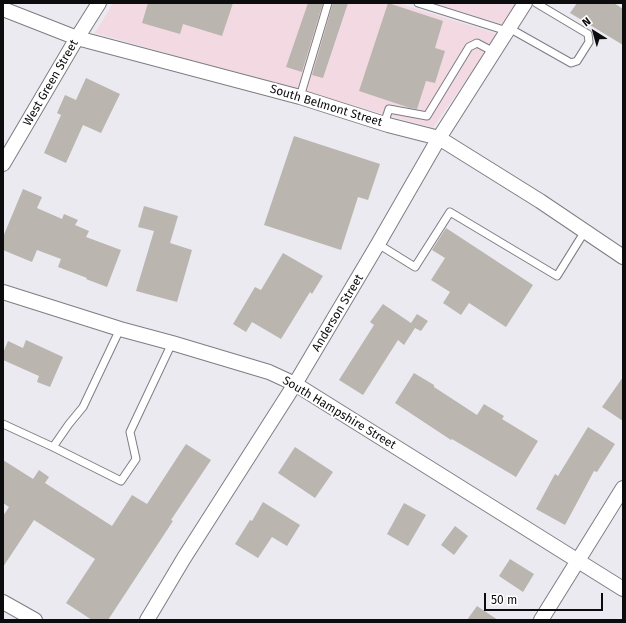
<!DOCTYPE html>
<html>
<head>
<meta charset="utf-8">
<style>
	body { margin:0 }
	#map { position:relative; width:626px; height:623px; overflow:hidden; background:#ebeaf1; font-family:"Fira Sans",sans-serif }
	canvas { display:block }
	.frame { position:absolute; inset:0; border:4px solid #0c0c0e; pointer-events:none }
	.north { position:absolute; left:574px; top:12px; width:40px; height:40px; -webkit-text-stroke:3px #fff; paint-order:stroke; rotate:323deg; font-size:11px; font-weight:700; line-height:16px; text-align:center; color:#0c0c0e }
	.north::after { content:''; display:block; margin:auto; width:14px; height:18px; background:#0c0c0e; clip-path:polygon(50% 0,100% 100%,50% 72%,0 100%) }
	.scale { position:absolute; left:484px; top:593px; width:119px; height:18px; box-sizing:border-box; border:2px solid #0c0c0e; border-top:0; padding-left:5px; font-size:12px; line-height:14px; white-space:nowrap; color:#0c0c0e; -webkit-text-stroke:3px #fff; paint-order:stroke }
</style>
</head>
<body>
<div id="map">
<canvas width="626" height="623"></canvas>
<div class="frame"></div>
<div class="north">N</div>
<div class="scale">50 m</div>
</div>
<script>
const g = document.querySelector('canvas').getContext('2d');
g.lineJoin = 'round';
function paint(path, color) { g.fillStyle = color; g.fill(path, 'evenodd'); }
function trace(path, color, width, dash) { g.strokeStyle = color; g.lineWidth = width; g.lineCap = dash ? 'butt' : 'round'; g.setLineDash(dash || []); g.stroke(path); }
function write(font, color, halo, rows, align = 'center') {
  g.font = font + ' "Fira Sans",sans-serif'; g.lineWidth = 4; g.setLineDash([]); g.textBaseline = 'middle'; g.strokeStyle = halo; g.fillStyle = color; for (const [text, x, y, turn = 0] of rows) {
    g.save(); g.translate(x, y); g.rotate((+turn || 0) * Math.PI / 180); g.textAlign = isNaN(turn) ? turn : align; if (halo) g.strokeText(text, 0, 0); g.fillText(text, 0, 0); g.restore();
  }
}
paint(new Path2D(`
	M113 3H397L498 34 433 128 95 33Z
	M433 3H517L504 25Z`), '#f2d9e2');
paint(new Path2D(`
	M148 3H233L222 36 183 24 180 34 142 23Z
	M308 3H323L302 72 286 67Z
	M333 3H348L323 78 312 75Z
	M388 3 443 21 435 48 445 51 435 83 426 81 417 109 410 108 359 91Z
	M577 3H614L623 9V45L570 13Z
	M86 78 120 94 101 133 83 125 66 163 44 153 61 115 57 113 65 95 76 100Z
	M294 136 380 164 368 200 358 197 341 250 264 225Z
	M23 189 42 197 37 208 62 219 64 214 78 220 75 225 89 231 86 237 121 250 107 287 86 279 87 278 58 267 61 259 37 250 32 262 3 250V237Z
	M144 206 178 216 170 243 192 250 177 302 136 291 154 231 138 227Z
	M446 228 533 285 506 327 469 303 461 315 443 303 450 292 431 280 445 258 432 250Z
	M283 253 323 276 312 294 310 292 281 339 252 322 246 332 233 324 255 287 261 290Z
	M383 304 411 323 417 314 428 321 421 331 415 328 404 345 398 340 363 395 339 380 374 325 370 322Z
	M26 340 63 357 50 387 37 382 39 376 3 360V353L8 341 23 348Z
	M414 373 434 385V387L477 415 484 404 504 416 502 419 538 441 516 477 452 439 451 440 395 403Z
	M623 377V421L602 407Z
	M588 427 615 444 597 472 594 471 565 525 536 509 555 474 558 476Z
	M186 444 211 460 171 520 173 521 108 620H92L66 603 95 559 34 520 3 567V516L9 507 3 503V460L33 479 39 470 49 477 45 483 112 526 132 495 147 504Z
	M295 447 333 472 315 498 278 473Z
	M263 502 300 525 287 546 272 537 258 558 235 544 250 520 252 521Z
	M404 503 426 515 408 546 387 534Z
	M455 526 468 536 454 555 441 545Z
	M510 559 534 574 523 592 499 576Z
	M477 606 498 620H467Z`), '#bab5af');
const service = new Path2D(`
	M418 3 507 31
	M509 28 571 63 577 61 589 42 588 34 536 3
	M300 97 328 3
	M384 124 389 109 427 116 469 47 477 43 494 52
	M378 244 415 267 450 212 557 276 585 231
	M120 329 83 407 69 424 53 447 121 481 136 459 130 432 172 343
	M3 424 53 447`);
const minor = new Path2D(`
	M3 9 77 38 300 97 388 125 439 138 540 201 623 257
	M3 164 77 38 99 3
	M3 292 120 329 172 343 269 372 295 384 623 589
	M3 602 35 620
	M147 620 184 558 295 384 378 244 439 138 525 3
	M541 620 623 488`);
trace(service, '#7e7d83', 9);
trace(minor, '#7e7d83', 16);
trace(service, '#fff', 7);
trace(minor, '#fff', 14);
write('12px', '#0c0c0e', '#fff', [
	["West Green Street",51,83,-60],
	["South Belmont Street",326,106,17],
	["Anderson Street",338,313,-59],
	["South Hampshire Street",339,413,31]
]);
</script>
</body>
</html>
